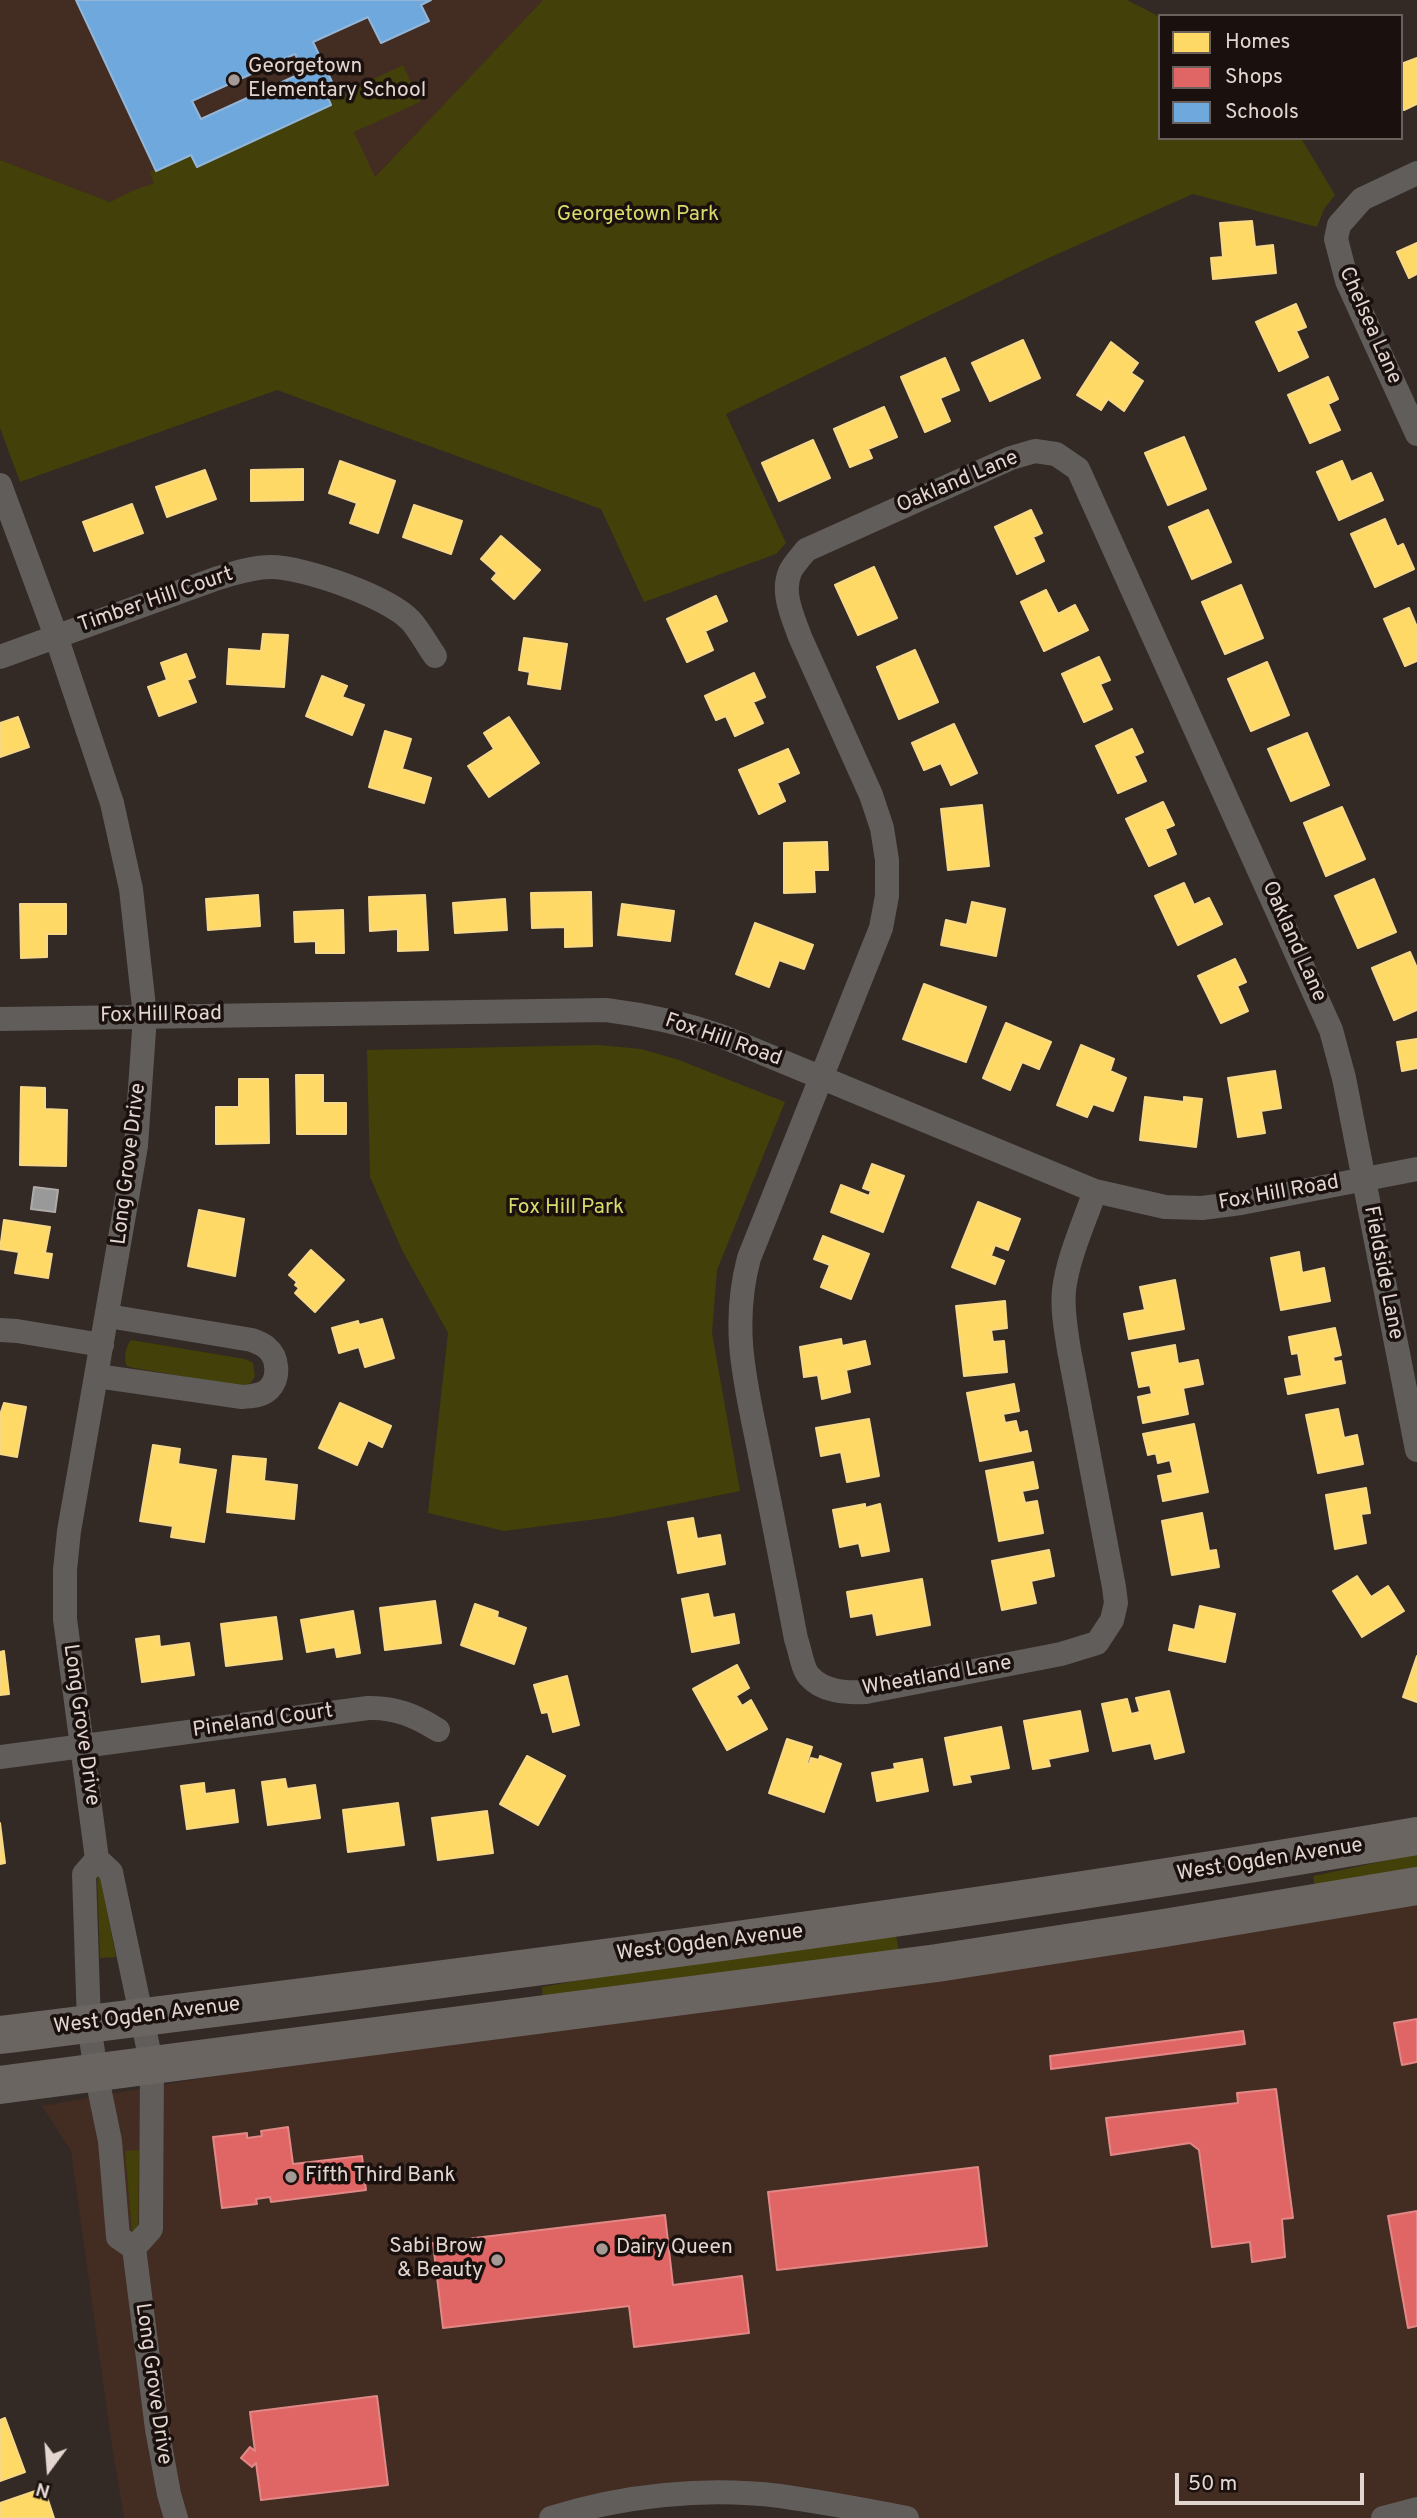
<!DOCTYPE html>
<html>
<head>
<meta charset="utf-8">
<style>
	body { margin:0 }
	#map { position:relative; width:1417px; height:2518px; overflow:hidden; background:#332925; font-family:Overpass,sans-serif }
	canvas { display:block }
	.legend { position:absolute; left:1158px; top:14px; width:245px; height:126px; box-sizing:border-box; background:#1a110e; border:2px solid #6a605c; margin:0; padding:9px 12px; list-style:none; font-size:21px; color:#e3d6d1 }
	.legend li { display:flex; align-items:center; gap:14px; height:35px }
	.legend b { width:35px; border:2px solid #6a605c }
	.north { position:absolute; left:14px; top:2434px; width:70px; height:70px; -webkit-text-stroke:5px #1a110e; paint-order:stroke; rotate:196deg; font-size:19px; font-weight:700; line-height:28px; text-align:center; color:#e3d6d1 }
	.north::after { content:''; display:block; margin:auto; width:24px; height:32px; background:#e3d6d1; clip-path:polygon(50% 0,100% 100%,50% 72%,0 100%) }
	.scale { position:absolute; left:1175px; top:2473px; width:189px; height:32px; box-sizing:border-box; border:4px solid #e3d6d1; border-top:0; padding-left:9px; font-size:21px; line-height:24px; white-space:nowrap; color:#e3d6d1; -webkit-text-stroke:5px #1a110e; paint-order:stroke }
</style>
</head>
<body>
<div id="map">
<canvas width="1417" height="2518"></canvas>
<ul class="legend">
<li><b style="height:19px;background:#ffd966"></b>Homes</li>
<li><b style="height:19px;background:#e06666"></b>Shops</li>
<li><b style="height:19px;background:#6fa8dc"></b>Schools</li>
</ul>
<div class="north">N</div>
<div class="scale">50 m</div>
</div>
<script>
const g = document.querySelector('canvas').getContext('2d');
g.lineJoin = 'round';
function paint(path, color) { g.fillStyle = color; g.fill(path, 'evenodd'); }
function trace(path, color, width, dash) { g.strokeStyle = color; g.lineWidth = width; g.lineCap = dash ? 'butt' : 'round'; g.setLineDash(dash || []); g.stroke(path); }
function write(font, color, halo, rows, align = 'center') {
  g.font = font + ' Overpass,sans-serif'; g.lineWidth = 7; g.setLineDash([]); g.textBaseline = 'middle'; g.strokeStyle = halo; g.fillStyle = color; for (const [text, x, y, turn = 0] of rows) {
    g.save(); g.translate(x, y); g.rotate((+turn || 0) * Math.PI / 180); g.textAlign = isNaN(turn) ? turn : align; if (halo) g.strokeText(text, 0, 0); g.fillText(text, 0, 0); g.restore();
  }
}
paint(new Path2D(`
	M0 0H543L374 178 132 191 110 202 0 160Z
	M1417 1898V2514L1400 2518H863L776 2503 670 2499 569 2518H124L112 2447 71 2151 42 2106 334 2055Z`), '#432c22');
paint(new Path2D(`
	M543 0H1127L1160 17V138H1301L1335 195 1324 209 1317 227 1193 194 1044 260 726 414 786 543 776 554 644 602 601 509 277 390 20 482 0 428V160L110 202 132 191 154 183 150 172 191 155 197 167 331 105 329 100 403 65 420 102 354 132 375 177Z
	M599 1045 641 1049 679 1060 785 1102 717 1270 712 1333 740 1491 612 1517 504 1531 428 1513 448 1333 402 1250 370 1177 367 1050Z
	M131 1340 245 1359 253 1363 255 1376 251 1383 240 1386 134 1368 127 1366C123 1359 126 1345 131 1340Z
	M1417 1854V1869L1315 1886 1313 1876Z
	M97 1874 100 1877 116 1957 100 1958Z
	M896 1936 899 1950 543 1998 542 1987 635 1970Z
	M139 2150 138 2230 132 2232 125 2151Z`), '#434009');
const homes = new Path2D(`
	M1417 58V104L1404 110 1401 103V64Z
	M1252 221 1255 247 1273 245 1276 273 1213 279 1211 258 1223 257 1220 223Z
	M1417 243V274L1409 278 1397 252Z
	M1296 304 1306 327 1296 331 1308 357 1279 371 1256 322Z
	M1023 340 1040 378 990 401 972 363Z
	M1111 342 1138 363 1131 373 1143 381 1124 411 1108 399 1101 410 1077 395Z
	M945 358 959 390 940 398 950 421 925 432 901 377Z
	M1328 377 1338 399 1328 404 1340 430 1310 443 1288 395Z
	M884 407 897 437 868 449 872 458 850 467 834 429Z
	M1184 437 1206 489 1168 505 1145 453Z
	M813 440 830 478 779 501 762 463Z
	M340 461 395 481 378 533 350 523 357 503 329 493Z
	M1342 461 1351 482 1371 473 1383 500 1339 520 1317 472Z
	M303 469V500L251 501V470Z
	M205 470 216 499 167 517 156 487Z
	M132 504 143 533 94 551 83 522Z
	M414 505 462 521 451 554 403 537Z
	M1031 510 1042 533 1033 537 1044 561 1017 574 995 527Z
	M1208 510 1231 562 1192 579 1169 527Z
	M1385 519 1397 547 1403 544 1414 569 1375 587 1351 534Z
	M501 536 540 570 514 599 492 579 497 573 481 559Z
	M874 567 897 618 858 635 835 585Z
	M1241 585 1263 638 1225 654 1202 602Z
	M1046 590 1058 614 1075 605 1088 630 1044 651 1021 602Z
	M716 596 727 621 705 631 713 650 687 662 667 619Z
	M1409 608 1417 627V661L1405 666 1384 619Z
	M263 634 288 635 284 687 227 684 229 649 261 651Z
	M524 638 567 644 560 689 528 684 530 672 519 670Z
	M915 650 938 702 899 719 877 667Z
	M186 654 195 677 187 680 196 702 159 716 148 687 167 680 161 663Z
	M1099 657 1110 680 1100 684 1112 709 1084 722 1062 674Z
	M1267 662 1289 715 1251 731 1228 679Z
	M754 673 765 697 753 702 763 723 735 736 726 716 716 720 705 696Z
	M322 676 347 686 342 697 364 705 352 735 306 716Z
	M18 717 29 747 0 757V723Z
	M509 717 539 763 489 797 468 766 494 749 484 733Z
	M954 724 977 773 951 785 941 763 924 770 912 743Z
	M1132 729 1143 752 1134 756 1146 781 1118 793 1096 746Z
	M385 731 411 739 402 769 431 778 424 803 369 787Z
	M1307 733 1329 785 1291 801 1268 749Z
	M788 749 799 773 777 783 785 801 759 814 739 770Z
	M1163 802 1174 825 1165 829 1176 854 1149 866 1126 819Z
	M982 805 989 866 948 870 941 809Z
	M1342 807 1365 859 1326 876 1304 823Z
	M827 842 828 870H814L815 892 784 893V843Z
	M1374 879 1396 932 1358 948 1335 896Z
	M1184 883 1194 905 1209 898 1222 924 1178 945 1155 896Z
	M591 892 592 946 565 947V927L532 928 531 893Z
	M258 895 260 926 208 930 206 899Z
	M425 895 428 950 398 951V929L370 931 369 897Z
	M505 899 507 930 455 933 453 903Z
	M972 902 1005 909 996 956 941 945 946 920 967 925Z
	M20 904H66V934H47V957L21 958Z
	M622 904 674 911 670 941 618 935Z
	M343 910 344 953H316V941L295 942 294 912Z
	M755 923 813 945 804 969 779 960 769 987 736 974Z
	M1410 952 1417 968V1010L1394 1020 1372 968Z
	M1235 959 1246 982 1237 986 1248 1011 1221 1023 1198 976Z
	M924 984 986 1007 966 1062 903 1039Z
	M1006 1023 1051 1042 1039 1069 1022 1062 1010 1090 983 1078Z
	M1417 1039V1068L1402 1071 1397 1042Z
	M1081 1045 1114 1059 1110 1071 1126 1078 1113 1111 1093 1104 1087 1117 1057 1105Z
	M1275 1071 1281 1108 1261 1111 1265 1133 1238 1137 1228 1078Z
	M296 1075H323V1103H346V1134H297Z
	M239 1079H268L269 1143 216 1144V1107H239Z
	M21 1087 45 1088V1109L67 1110 66 1166 20 1165Z
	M1145 1097 1184 1102V1097L1202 1099 1196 1147 1140 1140Z
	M872 1164 904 1176 883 1232 831 1212 841 1185 869 1196 871 1191 863 1188Z
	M978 1202 1020 1219 1008 1250 995 1245 991 1256 1004 1261 995 1284 952 1267Z
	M199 1210 244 1219 235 1276 188 1266Z
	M4 1220 50 1227 45 1253 52 1254 48 1278 15 1273 19 1252 0 1249Z
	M823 1236 869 1254 851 1299 821 1287 830 1265 814 1259Z
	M311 1250 344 1280 315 1312 295 1293 299 1288 295 1285 297 1282 289 1275Z
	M1299 1252 1302 1273 1324 1268 1330 1301 1281 1310 1271 1258Z
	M1175 1280 1184 1329 1129 1339 1124 1314 1145 1310 1140 1287Z
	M1005 1301 1007 1328 991 1330 993 1342 1004 1341 1007 1372 964 1376 956 1306Z
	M382 1319 394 1358 365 1367 359 1347 339 1353 332 1328 358 1321 359 1325Z
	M1335 1328 1341 1355 1333 1357 1334 1362 1341 1361 1345 1383 1288 1394 1285 1379 1302 1376 1298 1353 1292 1354 1289 1337Z
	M841 1339 842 1346 865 1341 870 1364 846 1370 850 1392 822 1399 818 1375 804 1377 800 1347Z
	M1175 1345 1178 1364 1198 1360 1203 1384 1183 1388 1188 1414 1143 1423 1138 1397 1152 1394 1150 1385 1139 1387 1132 1353Z
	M1014 1384 1019 1411 1003 1414 1005 1423 1016 1421 1019 1433 1027 1431 1031 1451 980 1461 967 1393Z
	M4 1403 26 1407 17 1457 0 1454V1415Z
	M340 1403 391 1426 382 1447 368 1440 357 1465 319 1448Z
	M1338 1409 1344 1438 1357 1435 1363 1464 1318 1473 1306 1415Z
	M869 1419 879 1476 847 1482 841 1452 821 1456 816 1428Z
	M1194 1424 1208 1492 1163 1501 1158 1476 1173 1473 1170 1460 1158 1463 1156 1453 1148 1455 1143 1434Z
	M153 1445 180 1449 178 1464 216 1470 204 1542 171 1537 173 1526 140 1521Z
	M233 1456 266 1459 264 1481 297 1485 294 1519 227 1512Z
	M1033 1462 1038 1488 1022 1491 1025 1503 1037 1501 1043 1533 999 1541 986 1471Z
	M1366 1488 1370 1513 1361 1514 1366 1543 1335 1549 1326 1495Z
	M865 1504V1508L880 1504 889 1551 862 1556 859 1543 840 1547 833 1510Z
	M1202 1513 1209 1551 1216 1550 1219 1567 1172 1575 1162 1521Z
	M693 1518 697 1539 720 1535 725 1564 678 1573 668 1522Z
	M1049 1550 1054 1576 1031 1581 1036 1603 1002 1610 992 1561Z
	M1357 1576 1371 1597 1388 1586 1404 1611 1362 1637 1333 1591Z
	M922 1579 930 1625 877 1635 873 1613 851 1617 847 1592Z
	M708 1594 713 1618 734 1614 739 1643 692 1652 682 1599Z
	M435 1601 441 1643 385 1650 380 1608Z
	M475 1604 498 1612 497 1617 526 1628 514 1664 461 1645Z
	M1200 1606 1235 1614 1225 1662 1169 1650 1174 1625 1195 1630Z
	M353 1611 360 1653 337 1657 335 1647 307 1652 301 1620Z
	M276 1617 282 1659 226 1666 221 1624Z
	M159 1636 160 1647 189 1643 194 1675 142 1682 136 1639Z
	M4 1651 9 1694 0 1695V1652Z
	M1417 1656V1702L1403 1697Z
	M737 1665 749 1688 736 1696 742 1706 751 1700 767 1729 727 1750 693 1689Z
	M567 1676 579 1725 553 1732 548 1712 542 1713 534 1685Z
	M1169 1691 1184 1752 1155 1759 1151 1743 1113 1751 1102 1704 1127 1699 1131 1714 1140 1712 1136 1698Z
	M1080 1711 1088 1751 1048 1759 1050 1766 1033 1769 1024 1721Z
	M1001 1727 1009 1768 969 1775 971 1782 954 1785 945 1738Z
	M787 1739 812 1747 807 1763 809 1764 811 1758 819 1760 820 1756 841 1764 824 1812 769 1793Z
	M527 1756 565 1776 538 1825 500 1804Z
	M922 1759 928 1791 877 1801 872 1773 895 1769 894 1764Z
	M285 1779 287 1789 315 1785 320 1818 268 1825 262 1782Z
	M204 1783 205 1794 234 1790 238 1822 187 1829 181 1786Z
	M398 1803 404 1845 348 1852 343 1810Z
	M487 1811 493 1853 438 1860 432 1818Z
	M0 1823 5 1863 0 1864Z
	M5 2418 25 2472 0 2481V2420Z
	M44 2488 54 2518H0V2503Z`);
paint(homes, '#ffd966');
trace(homes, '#f7d886', 2);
const shops = new Path2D(`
	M1417 2019V2062L1402 2065 1394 2023Z
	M1243 2031 1245 2044 1051 2069 1050 2056Z
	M1276 2089 1293 2218 1282 2219 1285 2257 1252 2262 1250 2242 1212 2247 1199 2150 1190 2143 1111 2155 1106 2118 1238 2103 1237 2093Z
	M288 2127 293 2164 362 2156 366 2190 271 2202 270 2197 256 2199 257 2204 222 2208 213 2137 247 2133V2138L262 2136 261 2131Z
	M978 2167 987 2246 777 2270 768 2192Z
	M1417 2211V2326L1408 2328 1388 2216Z
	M665 2215 673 2285 742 2276 749 2333 634 2347 629 2306 443 2328 433 2243Z
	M377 2396 388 2485 261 2500 256 2463 252 2467 241 2458 250 2447 255 2451 250 2412Z`);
paint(shops, '#e06666');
trace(shops, '#e18886', 2);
const schools = new Path2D(`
	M76 0H431L421 5 429 21 381 43 368 17 313 42 333 84 324 88 331 105 197 167 191 155 156 171ZM295 54 304 72 201 119 192 101Z`);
paint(schools, '#6fa8dc');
trace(schools, '#92b6d9', 2);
const industry = new Path2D(`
	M34 1187 58 1190 55 1212 31 1209Z`);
paint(industry, '#999');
trace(industry, '#afabaa', 2);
trace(new Path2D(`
	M1417 173 1362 199 1339 225 1336 239 1347 281 1417 434
	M0 485 56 636 112 803 131 889 145 1016 136 1146 69 1531 65 1570V1619L97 1859 111 1872 152 2066 151 2229 134 2248 157 2429 169 2494 176 2518
	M0 657 218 578C235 573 253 567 271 567 304 567 389 597 411 621 420 631 427 645 435 656
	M0 1019 606 1010C646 1015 683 1023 721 1036L1095 1191 1165 1207 1202 1208 1241 1203 1417 1169
	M1095 1191C1084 1223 1068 1257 1064 1290 1062 1310 1066 1330 1069 1350L1114 1587 1116 1603 1112 1620 1097 1643 1061 1654 866 1692C846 1693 823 1692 809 1676 802 1668 800 1649 796 1639 785 1581 774 1523 762 1465 748 1391 729 1333 749 1258L881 928 887 896V860L882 828 871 795 800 637C793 617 781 593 790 572 793 565 801 557 806 550L1011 458 1035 451 1056 454 1078 469 1331 1030 1344 1078 1417 1450
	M0 1330 17 1331 102 1345
	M97 1376 242 1397C252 1396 262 1396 269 1389 280 1378 278 1357 267 1348 263 1344 256 1342 252 1340L108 1316
	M0 1757 368 1708C395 1707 416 1716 438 1730
	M97 1859 84 1874 89 2024 96 2073 110 2141 118 2237 134 2248
	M551 2518C624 2495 705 2487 780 2496 823 2502 865 2510 907 2518
	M1383 2518 1417 2509`), '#605d5b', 24);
trace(new Path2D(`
	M0 2035C473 1976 947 1917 1417 1836
	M0 2085 937 1963 1164 1928 1417 1886`), '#6b6562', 38);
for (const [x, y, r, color] of [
	[234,80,7,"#a59995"],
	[291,2177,7,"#a59995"],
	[602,2249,7,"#a59995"],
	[497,2260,7,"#a59995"]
]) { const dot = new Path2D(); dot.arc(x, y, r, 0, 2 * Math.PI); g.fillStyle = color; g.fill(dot); trace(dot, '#1a110e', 2.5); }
write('21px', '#e3d6d1', '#1a110e', [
	["Georgetown",248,68],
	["Elementary School",248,92],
	["Fifth Third Bank",305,2177],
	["Sabi Brow",483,2248,"right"],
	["& Beauty",483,2272,"right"],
	["Dairy Queen",616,2249]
], 'left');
write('21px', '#dada6d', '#1a110e', [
	["Georgetown Park",638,216],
	["Fox Hill Park",566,1209]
]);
write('21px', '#e3d6d1', '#1a110e', [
	["Chelsea Lane",1369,326,66],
	["Oakland Lane",958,483,-23],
	["Timber Hill Court",156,601,-19],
	["Oakland Lane",1293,942,66],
	["Fox Hill Road",161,1016,-1],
	["Fox Hill Road",723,1041,19],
	["Long Grove Drive",130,1164,-83],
	["Fox Hill Road",1279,1194,-10],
	["Fieldside Lane",1382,1273,79],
	["Wheatland Lane",937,1677,-10],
	["Pineland Court",263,1722,-8],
	["Long Grove Drive",80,1725,82],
	["West Ogden Avenue",1270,1861,-9],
	["West Ogden Avenue",710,1944,-7],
	["West Ogden Avenue",147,2017,-7],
	["Long Grove Drive",152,2384,82]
]);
</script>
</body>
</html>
